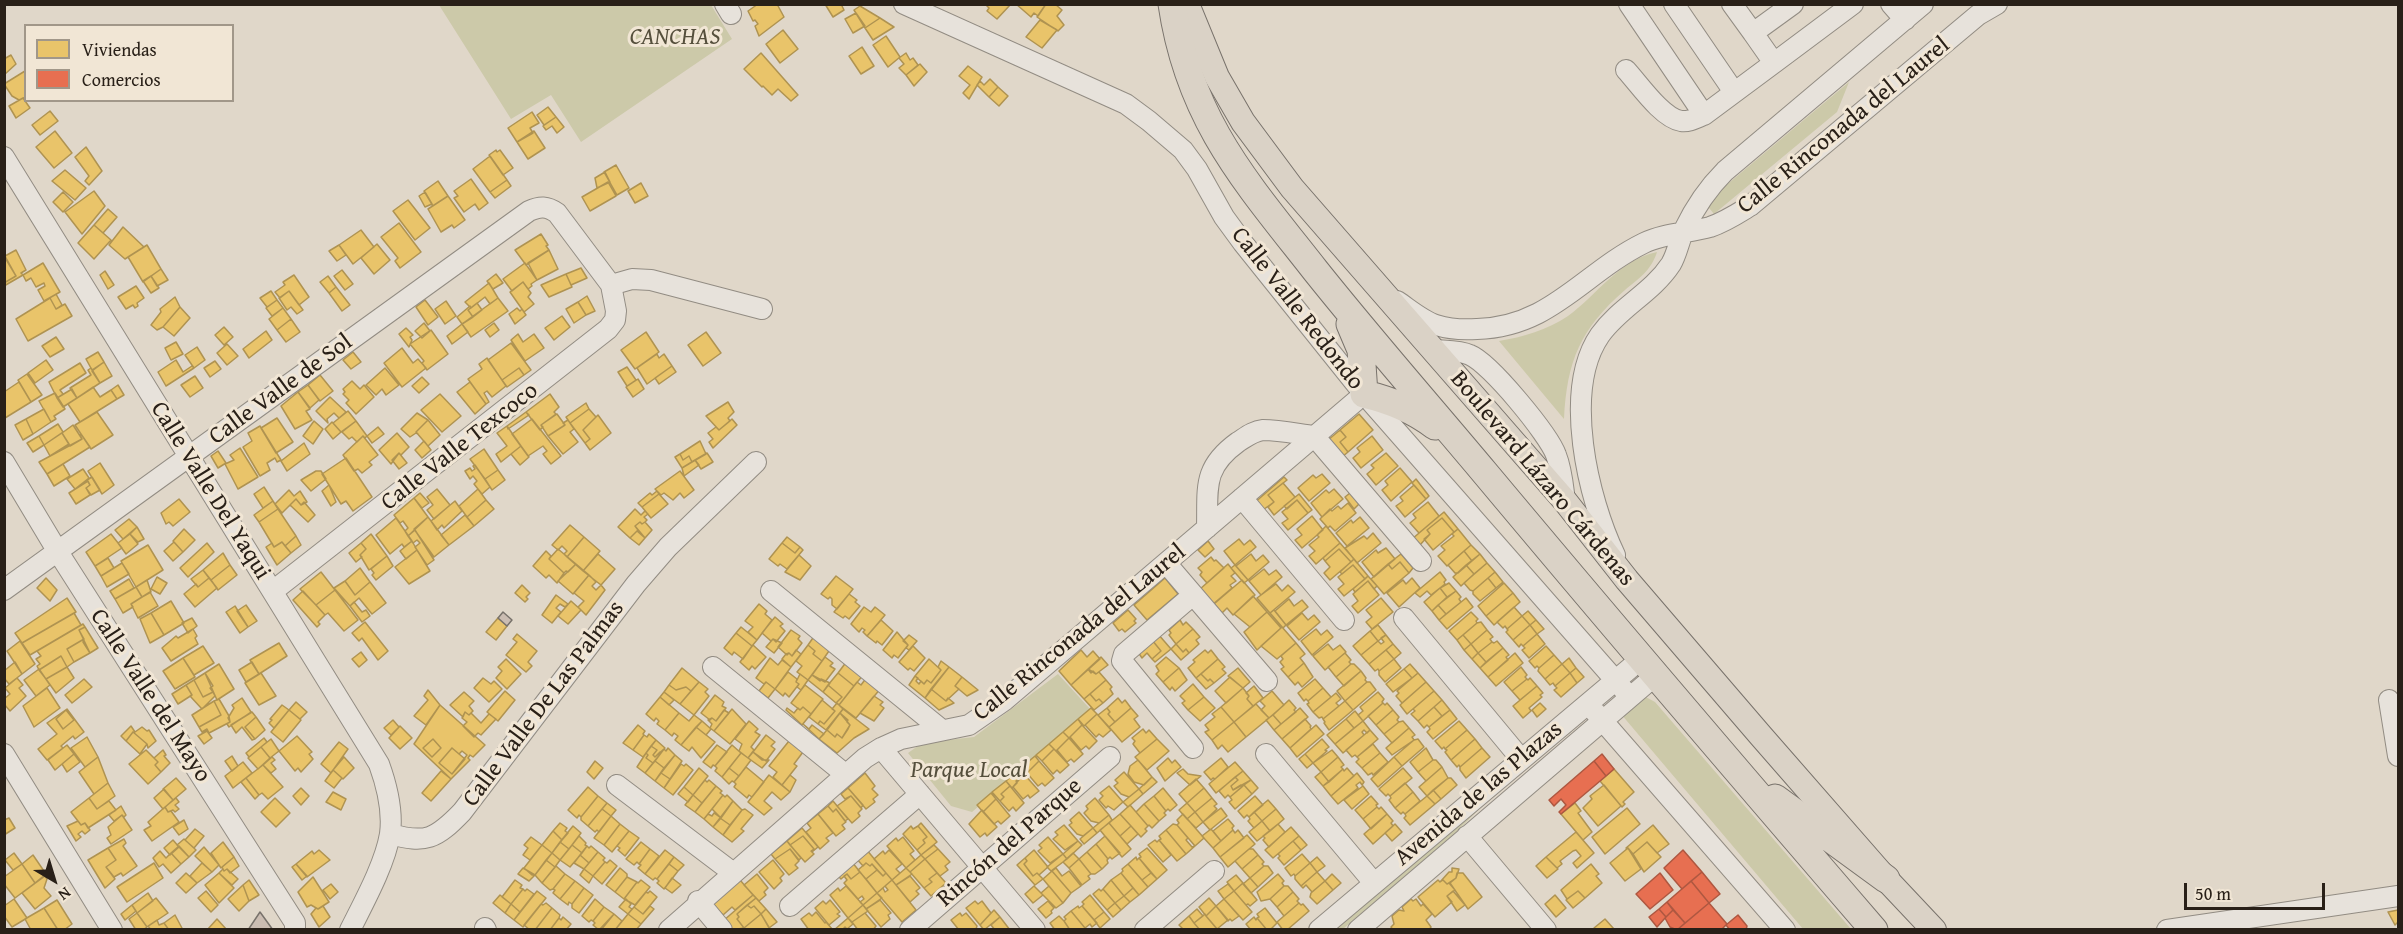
<!DOCTYPE html>
<html>
<head>
<meta charset="utf-8">
<style>
	body { margin:0 }
	#map { position:relative; width:2403px; height:934px; overflow:hidden; background:#e0d7c9; font-family:"Gentium Book Plus",serif }
	canvas { display:block }
	.frame { position:absolute; inset:0; border:6px solid #292018; pointer-events:none }
	.legend { position:absolute; left:24px; top:24px; width:210px; height:78px; box-sizing:border-box; background:#f1e6d5; border:2px solid #a19789; margin:0; padding:8px 10px; list-style:none; font-size:18px; color:#292018 }
	.legend li { display:flex; align-items:center; gap:12px; height:30px }
	.legend b { width:30px; border:2px solid #a19789 }
	.north { position:absolute; left:24px; top:850px; width:60px; height:60px; -webkit-text-stroke:4px #f1e6d5; paint-order:stroke; rotate:142deg; font-size:16px; font-weight:700; line-height:24px; text-align:center; color:#292018 }
	.north::after { content:''; display:block; margin:auto; width:21px; height:27px; background:#292018; clip-path:polygon(50% 0,100% 100%,50% 72%,0 100%) }
	.scale { position:absolute; left:2184px; top:883px; width:141px; height:27px; box-sizing:border-box; border:3px solid #292018; border-top:0; padding-left:8px; font-size:18px; line-height:21px; white-space:nowrap; color:#292018; -webkit-text-stroke:4px #f1e6d5; paint-order:stroke }
</style>
</head>
<body>
<div id="map">
<canvas width="2403" height="934"></canvas>
<div class="frame"></div>
<ul class="legend">
<li><b style="height:16px;background:#e9c46a"></b>Viviendas</li>
<li><b style="height:16px;background:#e76f51"></b>Comercios</li>
</ul>
<div class="north">N</div>
<div class="scale">50 m</div>
</div>
<script>
const g = document.querySelector('canvas').getContext('2d');
g.lineJoin = 'round';
function paint(path, color) { g.fillStyle = color; g.fill(path, 'evenodd'); }
function trace(path, color, width, dash) { g.strokeStyle = color; g.lineWidth = width; g.lineCap = dash ? 'butt' : 'round'; g.setLineDash(dash || []); g.stroke(path); }
function write(font, color, halo, rows, align = 'center') {
  g.font = font + ' "Gentium Book Plus",serif'; g.lineWidth = 6; g.setLineDash([]); g.textBaseline = 'middle'; g.strokeStyle = halo; g.fillStyle = color; for (const [text, x, y, turn = 0] of rows) {
    g.save(); g.translate(x, y); g.rotate((+turn || 0) * Math.PI / 180); g.textAlign = isNaN(turn) ? turn : align; if (halo) g.strokeText(text, 0, 0); g.fillText(text, 0, 0); g.restore();
  }
}
paint(new Path2D(`
	M439 5H711L732 39 581 142 551 95 511 119Z
	M1849 82 1837 112 1714 214 1705 203Z
	M1657 252C1651 271 1639 278 1625 290 1580 329 1567 361 1564 419L1499 341C1523 337 1547 330 1568 316 1597 295 1620 259 1657 252Z
	M1058 674 1091 710 972 812 951 806 908 753 922 743 974 737Z
	M1642 695 1655 702 1851 929H1803L1621 714Z
	M1533 756 1450 838 1343 929 1323 930Z`), '#ccc9a9');
const homes = new Path2D(`
	M758 4H777L784 17 759 36 755 26 758 24 755 20 753 21 748 11Z
	M825 4H841L844 10 833 17Z
	M985 4H1011L997 19 987 11 989 8Z
	M1046 4 1038 16 1034 13 1031 17 1016 4Z
	M1046 4H1055L1062 10 1057 16 1064 25 1058 31 1037 17Z
	M860 6 880 18 865 28 854 10Z
	M856 13 865 26 853 33 845 19Z
	M880 18 894 27 873 40 865 28Z
	M1040 20 1057 30 1042 48 1026 37Z
	M783 30 798 49 780 63 766 44Z
	M886 36 900 57 888 67 873 45Z
	M862 47 874 66 861 74 849 56Z
	M761 53 798 95 791 101 778 89 772 95 763 86 762 87 744 69Z
	M906 53 910 60 913 58 918 65 906 75 899 68 904 64 899 58Z
	M11 55 16 64 4 75V59Z
	M920 64 927 72 914 86 906 75Z
	M968 66 982 77 969 99 963 93 970 85 959 76Z
	M25 71 26 97 19 100 12 96 4 84Z
	M990 79 998 87 989 97 977 85 980 81 984 85Z
	M998 87 1008 96 999 106 989 97Z
	M23 98 30 108 16 118 9 106Z
	M548 107 556 117 544 125 537 115Z
	M50 111 58 121 40 135 32 125Z
	M532 112 539 123 530 128 533 133 517 142 508 128Z
	M556 117 564 127 557 133 552 126 546 130 543 126Z
	M55 131 72 153 54 168 36 147Z
	M534 131 545 148 528 159 517 142Z
	M86 147 102 171 89 185 85 181 89 176 75 157Z
	M496 150 497 152 500 150 513 168 503 175 489 155Z
	M490 156 507 180 490 192 473 169Z
	M616 165 629 188 617 195 604 172Z
	M65 170 86 188 75 200 52 181Z
	M605 172 610 182 597 188 595 178Z
	M471 179 488 203 479 210 475 204 464 212 454 198 458 196 454 191Z
	M507 180 511 186 495 198 490 192Z
	M438 181 448 196 433 206 424 191Z
	M608 182 616 196 590 211 582 197Z
	M641 183 648 196 635 203 628 191Z
	M94 191 105 206 82 234 65 212Z
	M63 192 73 202 63 212 53 202Z
	M425 192 432 204 425 207 419 196Z
	M448 196 465 220 454 228 452 225 441 232 428 209Z
	M408 200 430 228 415 240 393 211Z
	M108 209 117 217 103 233 94 225Z
	M399 223 421 252 400 268 395 261 398 258 381 237Z
	M94 225 111 240 94 259 78 243Z
	M123 227 144 247 125 259 109 245Z
	M361 230 374 247 353 264 339 245Z
	M541 234 548 245 546 246 549 250 526 265 515 250Z
	M377 244 390 260 374 274 361 258Z
	M147 245 161 269 143 282 128 257Z
	M339 245 346 255 337 261 329 251Z
	M16 250 26 270 21 273 23 275 4 286V283L16 276 5 256Z
	M549 250 558 269 537 280 528 263Z
	M4 256 16 276 4 283Z
	M43 263 60 292 44 301 38 290 45 286 44 283 36 287 31 278 26 281 23 275Z
	M525 263 537 280 531 284 532 286 528 289 523 282 512 291 503 279Z
	M581 268 587 278 571 285 566 274Z
	M161 269 168 280 157 286 151 276Z
	M342 270 353 284 345 290 334 276Z
	M105 271 114 285 108 289 100 275Z
	M496 274 503 283 493 289 487 281Z
	M566 274 572 287 549 297 541 285Z
	M294 275 309 297 299 305 289 291 280 298 275 292 285 285 283 282Z
	M151 276 159 288 151 293 143 281Z
	M328 276 336 287 329 293 320 282Z
	M523 282 531 293 528 297 534 304 524 312 510 292Z
	M489 283 498 298 490 304 485 297 471 308 465 302Z
	M136 286 144 298 137 303 138 306 135 308 133 305 126 309 118 297Z
	M336 287 350 305 342 311 329 293Z
	M271 291 277 300 267 307 260 298Z
	M289 291 303 310 297 314 291 307 287 310 279 298Z
	M56 294 62 305 56 309 50 298Z
	M587 296 595 311 586 315 578 302Z
	M175 297 180 307 163 327 157 330 151 325 161 312 160 309Z
	M50 298 56 309 65 304 72 316 28 341 16 319Z
	M498 298 508 311 471 337 462 324Z
	M277 300 283 308 272 316 266 308Z
	M425 300 438 317 428 325 416 307Z
	M446 301 456 316 445 324 435 309Z
	M578 302 586 315 574 323 566 309Z
	M477 303 482 310 473 317 468 310Z
	M470 306 471 308 468 310 473 317 462 324 457 317Z
	M180 307 190 318 174 336 163 327Z
	M283 308 291 319 277 330 269 319Z
	M517 308 520 311 522 309 526 315 515 324 509 314Z
	M562 316 570 327 554 340 545 328Z
	M291 319 300 332 286 342 277 330Z
	M424 323 430 331 422 338 415 331Z
	M494 323 499 330 490 337 485 330Z
	M462 324 468 332 452 344 447 336Z
	M224 327 233 337 224 345 215 335Z
	M406 328 413 335 410 337 412 340 409 347 399 334Z
	M431 330 448 354 427 370 422 363 424 361 410 344Z
	M266 331 272 340 249 358 243 349Z
	M646 332 659 352 635 369 621 350Z
	M706 332 721 353 703 366 688 345Z
	M518 334 523 342 534 334 544 348 525 361 511 340Z
	M56 337 64 349 50 357 42 346Z
	M176 342 183 354 171 360 165 348Z
	M511 343 531 370 524 375 519 368 502 380 488 360Z
	M227 344 238 356 227 365 217 353Z
	M197 347 205 360 194 368 185 355Z
	M402 348 413 363 418 359 426 368 402 387 384 363Z
	M98 352 104 362 92 370 86 359Z
	M353 352 361 362 351 369 343 360Z
	M657 354 659 358 664 354 672 366 647 384 637 368Z
	M487 358 506 386 492 397 487 391 484 393 489 402 486 404 468 379 482 369 479 364Z
	M46 360 53 370 35 383 28 373Z
	M176 360 183 372 192 366 194 368 166 386 158 372Z
	M215 361 221 369 210 377 204 368Z
	M104 362 112 376 100 383 92 371Z
	M80 363 86 373 60 390 63 394 57 398 49 382Z
	M672 366 676 372 659 384 655 378Z
	M627 367 636 380 627 386 618 372Z
	M91 368 100 383 77 398 70 388 91 375 88 370Z
	M385 368 399 385 386 395 382 389 376 395 366 385Z
	M519 368 524 375 507 387 502 380Z
	M27 374 42 395 31 402 18 380Z
	M320 375 333 391 320 401 308 385Z
	M195 376 203 388 190 397 181 385Z
	M422 377 429 384 419 393 412 386Z
	M638 379 644 389 633 397 626 387Z
	M352 381 360 389 364 385 374 397 356 414 346 403 349 400 343 394 345 392 343 389Z
	M19 382 31 402 5 418 4 392Z
	M470 382 486 404 475 414 457 392Z
	M118 385 124 395 117 399 111 390Z
	M308 385 319 400 310 408 298 392Z
	M93 387 100 397 111 390 117 399 80 422 68 404Z
	M72 389 77 398 63 407 57 398Z
	M298 392 310 409 306 411 312 420 295 429 281 406Z
	M55 393 65 409 54 416 56 419 51 422 39 401Z
	M440 394 461 416 442 432 421 410Z
	M550 394 559 407 554 412 556 414 541 425 543 427 540 430 526 412Z
	M330 397 346 412 339 418 334 413 327 419 328 423 316 411Z
	M728 402 734 412 728 418 730 421 719 430 706 416Z
	M586 403 589 409 570 423 566 417Z
	M44 409 51 422 33 434 26 419Z
	M589 409 596 417 583 430 590 439 585 443 570 423Z
	M348 411 356 421 341 432 333 423Z
	M97 412 113 435 91 449 75 425Z
	M526 412 529 415 508 429 507 426Z
	M417 413 428 420 416 432 418 434 416 433 410 437 401 429Z
	M557 414 565 425 548 436 541 425Z
	M1359 414 1373 430 1348 452 1340 442 1346 437 1340 430Z
	M598 415 611 433 590 450 585 443 590 439 583 430Z
	M277 418 293 442 276 453 261 428Z
	M26 419 33 434 23 440 15 425Z
	M532 419 561 456 551 464 543 454 547 451 543 446 528 456 512 434Z
	M732 419 737 425 713 448 709 442 713 439 708 433 716 427 719 430Z
	M428 420 440 435 428 446 416 432Z
	M568 420 574 429 570 432 578 442 563 454 548 436 565 425 563 423Z
	M314 421 323 429 313 444 303 436Z
	M356 421 367 436 365 438 363 436 357 442 352 437 349 439 342 432Z
	M332 422 341 432 333 439 325 429Z
	M58 424 63 432 44 445 39 436Z
	M73 425 82 439 70 446 62 433Z
	M260 426 281 460 277 462 275 458 267 463 270 470 260 476 243 447 252 441 248 433Z
	M507 426 521 446 501 462 496 454 507 446 497 433Z
	M378 427 384 434 372 443 367 436Z
	M1340 430 1346 437 1340 442 1348 452 1342 457 1328 440Z
	M62 433 69 444 50 456 44 445Z
	M397 433 409 447 401 455 399 453 391 464 379 450Z
	M81 434 90 447 47 474 39 462 82 439 80 435Z
	M39 436 44 445 33 452 27 443Z
	M363 436 378 455 369 462 372 465 362 473 358 469 354 471 343 455Z
	M1372 436 1383 450 1361 468 1353 458 1360 452 1357 448Z
	M424 441 431 450 422 458 415 450Z
	M700 441 706 454 692 462 689 456 683 460 680 454Z
	M304 443 310 454 287 471 281 461Z
	M521 446 529 457 520 465 511 454Z
	M240 448 258 477 238 489 225 464 234 460 230 455Z
	M484 449 498 470 485 479 470 459Z
	M218 451 226 463 218 468 211 456Z
	M399 453 407 463 399 469 392 460Z
	M707 453 713 462 701 469 695 460Z
	M1386 453 1398 466 1376 485 1367 474 1374 468 1371 465Z
	M680 454 683 460 689 456 692 462 682 468 675 457Z
	M346 458 372 497 353 511 346 501 341 504 322 474Z
	M695 460 699 465 684 476 682 468Z
	M100 463 114 485 102 494 88 471Z
	M63 464 70 476 54 486 47 474Z
	M475 465 490 487 482 494 474 484 477 481 473 476 470 479 465 471 470 468 472 471 475 469 473 466Z
	M1400 468 1412 482 1391 501 1382 490 1388 485 1385 481Z
	M83 469 89 478 75 489 67 479Z
	M498 470 505 480 492 490 485 479Z
	M316 471H321L326 479 311 491 301 480Z
	M680 471 694 490 684 498 680 493 673 500 664 493 661 495 655 489Z
	M1322 474 1330 483 1309 501 1298 488 1313 475 1316 478Z
	M92 477 100 490 91 495 86 488 90 485 87 480Z
	M1284 477 1287 480 1268 495 1274 502 1260 512 1253 504Z
	M1416 479 1429 496 1426 499 1412 483Z
	M88 481 90 485 86 488 90 495 76 504 69 493Z
	M1283 483 1295 497 1274 515 1268 507 1274 502 1268 495Z
	M329 485 336 502 331 506 322 491Z
	M1414 485 1426 499 1405 517 1396 506 1403 501 1400 497Z
	M264 487 273 501 263 508 254 494Z
	M437 489 450 505 434 519 427 510 433 505 427 497Z
	M478 489 486 500 467 517 459 506Z
	M1334 489 1343 499 1322 517 1311 503 1326 490 1329 493Z
	M289 490 294 496 300 491 307 502 301 505 296 499 282 513 275 504Z
	M657 491 659 494 642 507 638 503 650 493 652 495Z
	M420 493 429 503 422 508 414 498Z
	M1350 493 1359 504 1354 509 1345 497Z
	M659 494 668 504 651 518 642 507Z
	M1299 494 1312 510 1308 513 1297 500 1287 509 1284 506Z
	M414 498 428 517 408 536 405 531 408 528 403 521 400 523 394 515Z
	M179 499 190 512 173 526 169 522 166 524 161 513Z
	M296 499 301 505 304 502 315 515 308 522 290 505Z
	M486 500 494 509 474 526 467 517Z
	M1297 500 1308 513 1288 530 1282 523 1288 519 1282 512Z
	M273 501 278 509 259 522 254 515Z
	M455 501 462 511 444 528 442 525 437 530 431 521Z
	M1428 502 1439 516 1419 533 1410 523 1416 518 1413 514Z
	M1348 503 1356 513 1335 531 1330 526 1328 528 1320 519 1330 509 1332 511 1338 506 1341 509Z
	M278 509 296 536 285 546 282 542 274 547 259 522Z
	M635 509 641 515 645 511 648 514 644 517 647 520 645 522 642 524 640 522 635 526 638 530 630 538 618 527Z
	M1444 512 1458 529 1454 532 1442 518 1427 530 1430 534 1419 546 1412 539Z
	M465 515 474 526 449 545 441 535Z
	M1312 516 1323 530 1302 548 1295 540 1302 535 1297 529Z
	M428 517 449 545 434 557 414 529Z
	M1360 517 1369 528 1347 546 1336 533 1351 520 1353 523Z
	M396 518 412 541 404 547 402 544 390 554 376 535Z
	M1442 518 1454 532 1433 550 1424 539 1430 534 1427 530Z
	M129 519 137 527 123 539 115 530Z
	M640 522 642 524 645 522 652 530 645 538 635 526Z
	M570 525 584 537 567 557 564 554 567 551 562 546 558 550 552 545Z
	M1326 526 1340 543 1316 564 1309 556 1315 551 1309 545 1319 537 1317 535Z
	M137 527 144 539 138 542 130 534Z
	M184 529 195 540 183 552 173 541Z
	M1458 529 1471 545 1447 566 1438 556 1445 550 1441 546 1454 536 1452 534Z
	M415 530 434 560 427 565 415 547 420 543 417 540 413 543 408 536Z
	M637 531 645 538 639 545 630 538Z
	M1373 533 1381 543 1357 563 1345 548 1364 536 1367 539Z
	M111 534 122 548 95 566 86 552Z
	M130 534 138 544 126 554 118 543Z
	M371 534 387 556 369 570 360 555 366 549 361 543Z
	M296 536 301 545 291 553 285 546Z
	M584 537 600 551 583 571 567 557Z
	M787 537 800 547 795 553 782 543Z
	M1239 539 1244 545 1250 540 1256 547 1235 565 1224 551Z
	M412 541 417 550 406 559 400 551Z
	M1208 541 1214 549 1205 557 1198 550Z
	M174 542 183 552 173 561 164 551Z
	M282 542 291 553 277 565 266 547 272 543 274 547Z
	M207 543 214 552 188 577 180 568Z
	M361 543 366 549 360 555 362 557 356 562 349 553Z
	M782 543 795 553 800 547 803 550 787 569 780 564 778 566 769 559Z
	M1340 543 1354 559 1351 562 1339 549 1325 561 1323 558Z
	M148 545 163 570 136 587 121 561Z
	M1471 545 1480 554 1472 561 1464 551Z
	M1386 548 1395 559 1374 577 1362 562 1376 550 1378 553Z
	M558 549 576 564 568 572 566 571 564 573 549 559Z
	M1339 549 1351 562 1330 580 1324 573 1330 567 1325 561Z
	M417 550 430 571 409 584 395 567Z
	M546 551 551 556 549 559 564 573 557 583 549 575 546 578 533 566Z
	M1464 551 1472 561 1458 573H1455L1448 565Z
	M223 553 230 565 211 580 203 570Z
	M598 554 615 569 601 585 583 571Z
	M1251 554 1256 561 1263 555 1269 562 1248 580 1236 566Z
	M1401 554 1413 568 1409 573 1400 562 1392 569 1388 564Z
	M1480 554 1487 563 1474 574 1466 565Z
	M799 555 811 566 800 580 785 572Z
	M387 556 393 566 376 580 372 575 374 573 371 569Z
	M1211 557 1214 561 1216 560 1224 568 1207 583 1200 575 1202 572 1198 568Z
	M108 558 114 568 101 576 95 566Z
	M1354 559 1368 576 1365 579 1353 565 1342 574 1340 572Z
	M1400 562 1409 573 1384 594 1371 579 1388 564 1392 569Z
	M122 563 129 574 107 587 101 576Z
	M1487 563 1495 572 1473 591 1470 590 1464 583Z
	M576 564 589 575 573 594 558 581Z
	M1228 564 1235 573 1231 576 1236 581 1230 585 1232 588 1212 605 1199 590Z
	M230 565 237 575 218 590 211 580Z
	M1235 565 1248 580 1244 583 1231 568Z
	M1353 565 1365 579 1344 596 1338 589 1344 584 1338 577Z
	M1466 565 1474 574 1461 586 1453 577Z
	M360 568 370 582 355 595 345 581Z
	M1264 569 1269 575 1276 570 1282 577 1261 595 1249 581Z
	M203 570 209 578 198 587 191 579Z
	M321 572 335 590 316 605 300 589Z
	M1440 572 1446 580 1444 582 1445 584 1431 595 1427 591 1420 597 1415 593Z
	M1495 572 1503 582 1496 588 1488 578Z
	M589 575 596 582 592 586 596 590 601 585 605 590 586 615 578 607 584 601 574 593Z
	M836 576 853 589 837 609 832 605V599L830 597 828 599 821 594Z
	M1368 576 1377 586 1374 589 1368 581 1355 592 1353 589Z
	M157 577 167 583 160 594 151 589Z
	M46 578 57 590 50 601 37 588Z
	M209 578 217 588 195 607 184 594 196 584 198 587Z
	M1165 578 1178 594 1147 620 1134 605Z
	M1412 578 1420 588 1399 607 1387 593 1403 580 1406 584Z
	M1488 578 1496 588 1480 601 1473 594V591Z
	M129 579 134 588 115 599 110 591Z
	M147 580 151 592 142 597 136 587Z
	M1242 580 1255 595 1233 615 1227 608 1222 613 1214 604Z
	M345 581 355 595 370 582 386 603 372 614 359 598 350 606 334 588Z
	M1368 581 1379 595 1358 613 1352 606 1358 601 1353 594Z
	M1449 583 1456 591 1447 597 1440 588Z
	M1504 583 1513 593 1486 616 1478 606Z
	M1276 584 1282 591 1288 585 1295 592 1270 613 1257 598Z
	M522 585 530 593 526 597 528 599 525 602 515 593Z
	M136 587 142 597 131 604 133 607 123 613 115 599Z
	M1440 588 1447 597 1432 611 1424 602Z
	M335 590 358 620 344 631 328 613 325 615 316 605Z
	M303 591 325 615 318 622 320 624 317 627 293 600Z
	M1456 591 1461 597 1459 599 1461 602 1446 614 1438 605Z
	M150 592 158 606 138 618 131 604Z
	M1513 593 1520 602 1494 625 1486 616Z
	M849 594 857 600 855 602 860 606 849 619 845 616 843 618 834 612Z
	M556 595 568 604 565 607 560 604 556 608 561 612 552 623 542 615Z
	M1253 596 1267 612 1250 627 1234 614Z
	M67 598 76 612 22 643 15 633Z
	M1381 598 1393 612 1372 629 1366 622 1372 617 1366 610Z
	M1466 598 1473 607 1447 629 1439 620Z
	M1289 599 1294 606 1302 600 1308 607 1286 625 1275 611Z
	M171 601 184 623 164 635 151 613Z
	M571 601 581 610 568 624 558 616Z
	M354 602 362 612 366 610 370 616 362 622 350 606Z
	M759 604 767 611 765 614 772 620 757 640 748 632 753 627 745 621Z
	M246 605 257 621 248 627 237 611Z
	M1438 605 1446 614 1439 620 1432 611Z
	M235 606 248 627 240 633 226 612Z
	M864 607 871 612 875 607 885 615 867 636 863 632 865 630 862 628 859 632 851 624Z
	M1514 607 1522 616 1507 629 1505 626 1503 628 1497 622Z
	M1128 610 1136 619 1134 621 1136 623 1125 632 1122 629 1119 631 1113 623Z
	M1274 610 1286 625 1283 628 1270 613Z
	M1528 611 1536 620 1530 625 1522 616Z
	M1267 612 1281 628 1257 650 1244 632Z
	M1471 612 1478 619 1476 621 1477 623 1457 640 1449 631Z
	M74 613 81 625 30 655 22 643Z
	M151 613 164 635 150 643 140 619Z
	M1302 613 1308 620 1314 615 1320 622 1299 640 1287 626Z
	M1522 616 1530 625 1513 640 1506 632 1508 630 1507 629Z
	M775 617 783 624 780 626 785 631 776 642 773 639 771 641 762 633Z
	M192 618 197 626 188 633 182 623Z
	M498 618 507 626 496 640 486 632Z
	M881 620 893 631 882 645 877 641 876 643 867 636Z
	M1180 620 1183 625 1186 622 1193 629 1176 644 1169 635 1171 633 1169 630Z
	M1536 620 1544 629 1537 634 1530 625Z
	M365 622 388 651 378 660 362 638 359 641 352 633Z
	M1481 622 1487 630 1471 644 1463 635 1477 623Z
	M83 624 85 627 79 630 84 639 67 649 74 662 67 667 61 656 39 670 37 666 40 664 36 659 41 656 37 651Z
	M1378 625 1386 635 1378 641 1370 631Z
	M1530 625 1537 634 1523 646 1521 644 1519 647 1513 640Z
	M85 627 98 648 90 653 79 630Z
	M741 627 757 640 752 646 736 633Z
	M1282 627 1296 643 1277 659 1261 646Z
	M193 629 197 636 195 638 198 644 171 661 162 648 176 636 178 638Z
	M1193 629 1200 637 1196 640 1199 644 1189 653 1186 649 1183 652 1176 644Z
	M1316 629 1321 635 1327 630 1333 637 1312 655 1301 641Z
	M791 630 800 636 798 639 802 643 792 656 789 653 787 655 778 647Z
	M1487 630 1493 637 1490 639 1492 642 1478 653 1471 644Z
	M1370 631 1378 641 1361 655 1353 646Z
	M897 632 908 645 898 658 894 655 892 658 883 650Z
	M736 633 752 646 743 659 734 652 732 655 724 648Z
	M517 634 537 651 528 662 532 666 526 672 506 655 517 642 513 639Z
	M1158 634 1171 649 1155 662 1152 659 1161 651 1152 640Z
	M1537 634 1545 644 1529 658 1522 650 1525 648 1523 646Z
	M815 635 831 648 822 661 813 654 815 651 808 645Z
	M909 635 917 641 909 650 906 648 908 645 903 641Z
	M1386 635 1393 644 1369 664 1361 655 1378 641 1381 644 1384 642 1381 638Z
	M1463 635 1471 644 1464 650 1457 640Z
	M84 639 83 642 90 653 74 662 67 649Z
	M773 639 782 643 774 653 766 647Z
	M1152 640 1161 651 1152 659 1147 653 1142 658 1138 652Z
	M20 641 35 664 22 674 7 651Z
	M1497 641 1503 648 1486 662 1478 653 1492 642 1494 643Z
	M279 643 287 656 259 674 250 660Z
	M1296 643 1305 654 1300 658 1304 663 1288 677 1281 669 1284 667 1280 662 1283 659 1281 656Z
	M1176 644 1183 652 1186 649 1189 653 1181 660 1171 649Z
	M1328 644 1333 650 1340 645 1346 652 1325 670 1313 656Z
	M1393 644 1401 653 1394 659 1386 650Z
	M1471 644 1478 653 1472 659 1464 650Z
	M753 645 766 657 755 669 752 666 749 670 740 662Z
	M808 645 815 651 813 654 822 661 808 680 797 672 802 666 796 661Z
	M203 646 214 663 194 675 183 658Z
	M913 646 925 658 914 671 910 668 908 670 899 662Z
	M1546 646 1554 655 1539 668 1537 666 1535 668 1529 661Z
	M1503 648 1509 655 1506 657 1508 660 1488 677 1480 668Z
	M796 650 801 654 791 667 782 659 786 654 789 653 792 656Z
	M1081 650 1087 657 1093 651 1100 659 1071 685 1059 671Z
	M1205 650 1208 653 1211 650 1218 659 1196 678 1188 668 1195 662 1193 660Z
	M1386 650 1394 659 1379 671 1378 669 1375 671 1369 664Z
	M361 652 367 660 359 667 352 659Z
	M1345 653 1351 660 1349 662 1351 664 1336 677 1328 667Z
	M1478 653 1486 662 1480 668 1472 659Z
	M1515 653 1523 663 1496 686 1488 677Z
	M1554 655 1562 664 1545 679 1538 671 1539 668Z
	M61 656 67 667 46 679 39 670Z
	M825 657 833 663 830 666 835 669 825 682 812 675Z
	M1101 657 1108 665 1096 674 1093 671 1091 673 1088 669Z
	M1166 657 1179 668 1163 682 1156 674 1159 671 1156 666Z
	M183 658 195 677 175 689 163 671Z
	M770 658 778 665 782 660 791 667 775 689 766 682 764 684 756 678Z
	M1569 658 1576 668 1570 673 1562 664Z
	M506 659 521 674 507 689 496 678 502 671 498 667Z
	M929 659 941 670 931 683 927 680 924 684 915 676Z
	M1218 659 1225 667 1222 669 1226 673 1214 683 1210 679 1208 681 1201 674Z
	M1394 659 1401 668 1385 682 1379 675V671Z
	M847 661 864 674 854 686 838 673Z
	M941 661 949 667 925 698 909 685 915 676 918 678 916 681 919 684 921 681 924 684 927 680 931 683 941 670 938 667Z
	M15 662 22 674 9 684 4 678V671Z
	M252 662 259 674 246 682 239 670Z
	M1304 663 1313 677 1302 687 1298 682 1295 685 1288 677Z
	M219 664 234 689 217 700 205 673Z
	M1351 664H1354L1361 671 1344 686 1336 677Z
	M1410 664 1418 673 1412 678 1404 669Z
	M1562 664 1570 673 1555 686 1553 683 1550 685 1545 679Z
	M67 667 74 678 56 693 46 679Z
	M949 667 962 677 955 686 959 689 946 701 931 689Z
	M1521 667 1527 675 1525 677 1527 679 1512 691 1504 682Z
	M682 668 699 682 691 691 686 687 676 690 669 685Z
	M1179 668 1187 680 1175 691 1172 687 1170 690 1163 682Z
	M1238 668 1250 682 1243 688 1228 676Z
	M1576 668 1584 677 1577 683 1570 673Z
	M39 669 50 685 36 696 24 680Z
	M1088 669 1096 674 1099 672 1106 680 1084 699 1071 685Z
	M1404 669 1412 678 1393 692 1386 684Z
	M1361 671 1366 678 1365 680 1367 682 1345 701 1337 691Z
	M788 672 797 679 796 682 799 684 789 697 785 693 783 696 775 689Z
	M205 673 213 686 210 688 213 692 203 697 194 680Z
	M261 673 276 696 259 705 245 683Z
	M838 673 854 686 839 705 836 703 842 697 828 685Z
	M1418 673 1426 682 1402 703 1396 696 1399 693 1397 691Z
	M1570 673 1577 683 1561 697 1554 690 1557 688 1555 686Z
	M800 674 808 680 801 690 797 687 799 684 796 682Z
	M1201 674 1208 681 1210 679 1214 683 1206 689 1196 678Z
	M812 675 820 681 821 679 830 683 823 692 808 680Z
	M867 677 881 688 856 718 839 705 857 682 861 685Z
	M962 677 978 690 967 696 955 686Z
	M1230 677 1243 688 1226 703 1215 691Z
	M17 678 23 685 19 688 26 696 10 711 4 704V699L10 694 5 688Z
	M483 678 491 684 494 681 502 689 489 702 474 688Z
	M1530 678 1537 686 1520 700 1512 691 1527 679 1528 680Z
	M84 679 92 687 72 703 65 695Z
	M1315 679 1323 688 1308 701 1306 699 1304 701 1298 693Z
	M194 680 203 697 213 692 215 696 202 709 190 696 192 695 186 685Z
	M1106 680 1112 687 1110 689 1113 694 1103 703 1099 699 1096 701 1090 694Z
	M699 682 708 689 705 692 709 696 694 715 680 704Z
	M766 682 775 689 768 698 759 691Z
	M1367 682H1370L1376 690 1353 710 1345 701Z
	M1426 682 1434 691 1407 714 1400 705Z
	M1193 684 1204 697 1188 710 1182 703 1185 701 1180 696Z
	M186 685 192 695 178 704 172 694Z
	M669 685 676 690 686 687 691 691 680 704 664 692Z
	M805 685 823 699 811 714 803 707 800 710 791 703Z
	M828 685 842 697 836 703 823 692Z
	M1254 686 1263 698 1253 706 1247 699 1249 696 1246 693Z
	M1537 686 1543 693 1540 695 1542 697 1529 708 1531 711 1523 718 1513 706Z
	M47 688 60 708 34 727 23 706Z
	M1243 688 1249 696 1247 699 1253 706 1234 722 1221 707Z
	M1323 688 1331 697 1313 712 1307 704 1309 703 1308 701Z
	M931 689 946 701 948 698 954 703 939 710 925 698Z
	M428 690 440 705 426 725 414 716 428 700 424 696Z
	M505 691 515 700 498 721 487 712Z
	M1272 691 1284 705 1269 718 1261 710 1265 706 1260 701Z
	M1434 691 1442 700 1418 721 1411 714 1415 711 1413 709Z
	M464 692 474 701 469 706 473 711 469 715 465 712 463 717 450 705Z
	M664 692 674 700 669 705 660 697Z
	M1378 692 1384 699 1382 702 1383 703 1363 721 1358 715 1363 711 1360 707Z
	M1336 693 1341 699 1336 703 1339 706 1323 719 1322 717 1319 718 1313 712Z
	M1090 694 1096 701 1099 699 1103 703 1094 710 1084 699Z
	M715 695 724 702 722 706 726 708 716 721 712 718 710 720 701 713Z
	M874 696 883 702 880 705 884 708 874 721 860 713Z
	M660 697 679 713 665 730 657 724 659 721 656 718 654 721 646 714Z
	M1204 697 1215 708 1200 721 1188 710Z
	M242 698 251 712 229 727 227 724 230 722 228 718 234 708 232 705Z
	M1118 698 1122 703 1125 700 1131 708 1115 722 1108 714 1110 712 1107 708Z
	M219 699 229 716 230 722 209 733 207 729 202 732 199 727 221 715 214 701Z
	M822 700 835 711 824 724 820 721 818 724 809 717Z
	M1289 700 1296 708 1294 710 1296 712 1281 724 1273 715Z
	M1442 700 1450 710 1442 716 1434 707Z
	M214 701 221 715 199 727 192 715Z
	M1345 701 1353 710 1329 730 1324 723 1325 722 1323 719Z
	M296 702 307 712 300 719 289 710Z
	M837 703 843 709 826 730 818 724 820 721 824 724 835 711 832 709Z
	M1383 703 1385 705 1387 703 1393 710 1376 725 1368 716Z
	M1540 703 1546 709 1537 717 1532 710Z
	M1256 704 1269 718 1246 737 1234 722Z
	M282 705 289 710 274 728 269 723 272 720 270 719Z
	M440 705 485 745 473 757 470 755 468 758 470 760 451 779 414 744ZM433 739 441 748 432 757 423 748ZM452 748 459 754 462 751 467 755 452 774 439 763Z
	M803 707 811 714 802 725 786 710 787 708 794 713 798 708 800 710Z
	M1221 707 1234 722 1212 740 1205 732 1209 730 1205 725 1215 717 1212 714Z
	M1434 707 1442 716 1429 727 1427 725 1424 728 1418 721Z
	M1091 708 1097 714 1084 726 1078 719Z
	M1107 708 1110 712 1108 714 1115 722 1109 727 1098 715Z
	M1131 708 1138 716 1134 719 1140 727 1122 742 1109 727Z
	M1300 708 1308 717 1282 739 1274 730Z
	M67 709 84 732 75 739 73 736 61 746 63 748 47 760 38 749 57 734 47 723ZM66 710 74 720 63 729 56 719Z
	M732 709 746 724 730 744 714 731Z
	M843 709 869 729 854 738 837 753 819 739 827 730 835 737 837 734 842 738 848 729 850 725 847 722 848 720 840 713Z
	M66 710 74 720 63 729 56 719Z
	M289 710 301 720 283 742 271 732Z
	M724 710 729 713 714 731 710 728 712 724 708 720 712 718 716 721Z
	M1393 710 1399 717 1397 720 1399 722 1384 734 1376 725Z
	M1450 710 1457 719 1433 739 1427 732 1430 729 1429 727Z
	M1355 711 1363 721 1354 728 1346 719Z
	M252 712 256 717 245 727 255 739 252 740 242 727 236 733 231 725Z
	M465 712 469 715 471 713 481 723 489 714 496 719 481 735 478 733 474 737 463 726 467 722 462 718Z
	M679 713 689 721 694 715 702 721 681 745 675 740 678 736 674 733 672 736 665 730Z
	M840 713 850 725 842 738 837 734 835 737 827 730Z
	M1097 714 1111 730 1103 737 1099 734 1096 737 1085 725Z
	M1273 715 1281 724 1274 730 1266 720Z
	M256 717 265 730 255 739 245 727Z
	M1078 719 1082 725 1069 738 1063 732Z
	M1305 719 1311 726 1310 727 1311 729 1290 748 1282 739Z
	M1346 719 1354 728 1335 744 1327 735Z
	M393 720 399 727 391 735 384 728Z
	M702 721 711 729 706 735 696 727Z
	M749 721 758 729 755 732 760 735 751 747 754 750 748 758 739 751 742 744 735 739Z
	M1363 721 1370 730 1367 733 1364 730 1362 732 1364 735 1343 753 1335 744Z
	M1403 721 1409 728 1392 743 1384 734 1399 722Z
	M1459 721 1467 730 1445 749 1444 747 1442 749 1435 741Z
	M1234 722 1246 737 1228 752 1222 745 1218 749 1212 740Z
	M803 724 809 729 812 725 824 734 819 739Z
	M638 725 645 731 643 734 644 735 633 750 623 743Z
	M1082 725 1097 741 1089 749 1086 746 1081 750 1070 737Z
	M1316 725 1324 734 1297 757 1290 748Z
	M131 726 135 732 142 727 147 731 149 730 156 741 148 748 147 744 133 732 126 741 121 736Z
	M400 726 412 738 400 749 389 738Z
	M696 727 715 742 701 758 692 747 689 751 681 745Z
	M1409 728 1415 735 1412 737 1414 740 1392 755 1386 748Z
	M1143 729 1146 733 1149 730 1157 739 1140 753 1133 744 1135 741 1132 738Z
	M1370 730 1378 739 1357 757 1355 755 1352 757 1346 750Z
	M1467 730 1475 739 1451 760 1445 752 1447 750 1445 749Z
	M207 731 212 738 204 744 198 736Z
	M133 732 147 744 140 754 126 741Z
	M1063 732 1069 738 1056 751 1049 744Z
	M649 734 656 740 643 757 633 750 644 735 647 737Z
	M766 735 775 742 771 746 775 749 766 761 753 752Z
	M297 736 312 752 309 754 313 759 301 772 298 768 295 771 279 751Z
	M87 737 98 757 85 767 71 748Z
	M264 738 267 742 249 757 246 753Z
	M1069 738 1083 754 1074 762 1071 759 1067 762 1057 750Z
	M271 739 279 751 270 758 261 747Z
	M433 739 441 748 432 757 423 748Z
	M1157 739 1169 751 1147 770 1135 757Z
	M1322 739 1329 747 1325 750 1327 751 1313 763 1305 754Z
	M1418 739 1424 747 1402 766 1394 757 1414 740Z
	M1475 739 1482 748 1460 767 1459 765 1457 767 1451 760Z
	M656 740 665 748 655 757 653 755 657 750 651 746Z
	M789 741 803 752 794 764 797 766 782 785 773 777 777 772 769 766Z
	M339 742 348 749 331 773 321 764Z
	M1049 744 1054 749 1042 761 1036 755Z
	M1373 744 1380 753 1362 768 1356 762 1359 759 1357 757Z
	M67 745 74 754 55 770 48 760Z
	M717 745 727 752 715 766 713 765 711 768 703 762Z
	M732 745 741 753 722 777 715 771 717 768 715 766Z
	M651 746 657 750 653 755 655 757 660 752 661 753 653 763 646 758 648 755 646 753Z
	M261 747 270 758 258 769 248 758Z
	M452 748 465 759 452 774 439 763Z
	M668 748 675 755 664 768 655 761 664 749 666 751Z
	M1426 748 1433 760 1418 772 1410 762Z
	M1482 748 1490 757 1466 778 1460 770V767Z
	M1054 749 1069 765 1060 773 1057 770 1053 774 1042 761Z
	M146 750 158 762 155 765 161 772 148 784 129 764Z
	M163 750 166 755 164 756 170 763 161 772 155 765 158 762 154 758Z
	M1332 750 1338 757 1321 772 1313 763Z
	M753 752 762 760H769L762 768 748 758Z
	M646 753 648 755 646 758 653 763 645 773 637 767Z
	M741 753 751 760 739 776 729 768Z
	M1380 753 1388 762 1373 775 1372 773 1368 775 1362 768Z
	M74 754 80 762 67 772 62 764Z
	M1305 754 1313 763 1307 768 1299 759Z
	M675 755 682 761 670 779 661 773Z
	M232 756 238 766 232 771 225 761Z
	M1035 756 1039 761 1027 773 1022 767Z
	M98 757 108 783 94 794 79 772Z
	M272 757 275 760 271 763 276 769 271 773 263 765Z
	M344 757 354 768 343 779 333 770Z
	M1338 757 1344 765 1341 767 1343 769 1329 782 1321 772Z
	M1394 757 1402 766 1378 787 1371 779Z
	M1168 758 1172 763 1175 760 1181 767 1165 781 1157 768Z
	M1221 758 1228 767 1215 779 1213 778 1211 780 1204 772Z
	M1138 760 1152 777 1144 785 1134 782 1128 774 1130 766Z
	M1433 760H1436L1442 767 1426 781 1418 772Z
	M595 761 603 768 594 779 587 772Z
	M655 761 664 768 655 781 645 773Z
	M1039 761 1054 778 1045 786 1042 783 1038 786 1027 773Z
	M243 762 252 773 233 788 225 776Z
	M1235 762 1243 771 1216 793 1209 784Z
	M681 764 684 766 686 764 693 770 673 795 664 788Z
	M263 765 283 787 268 799 262 793 259 795 246 778Z
	M746 767 764 782 752 797 749 795 747 798 734 787 736 784 734 782Z
	M1442 767 1448 778 1427 796 1419 787Z
	M699 768 708 776 693 795 684 787Z
	M729 768 739 776 734 782 732 781 729 784 722 777Z
	M1347 768 1354 776 1331 796 1323 786 1343 769 1344 771Z
	M1403 768 1412 778 1390 796 1388 794 1386 796 1379 789Z
	M1020 769 1024 774 1012 788 1006 781Z
	M1183 769 1188 774 1201 776 1190 785 1177 773Z
	M1614 769 1634 792 1623 802 1625 804 1622 807 1600 781Z
	M333 770 342 778 334 788 325 781Z
	M441 771 451 779 431 801 422 793Z
	M1243 771 1251 780 1233 790 1231 786 1238 780 1235 777Z
	M1124 772 1139 789 1129 797 1121 794 1114 786 1118 783 1115 780Z
	M1321 772 1329 782 1323 786 1315 777Z
	M661 773 670 779 664 788 655 781Z
	M865 773 875 786 872 789 878 795 873 799 875 802 866 809 848 788Z
	M1357 773 1364 782 1362 785 1360 782 1356 785 1358 788 1338 804 1331 796Z
	M1024 774 1039 791 1030 798 1028 795 1023 799 1013 787 1017 783 1016 781Z
	M769 775 790 792 781 800 772 792 764 801 772 808 764 815 748 802Z
	M790 775 796 780 790 792 782 785Z
	M1152 777 1157 782 1143 794 1139 789Z
	M1235 777 1238 780 1231 786 1233 790 1241 785 1242 787 1230 797 1228 795 1225 798 1219 791Z
	M176 778 186 789 173 800 163 789Z
	M246 778 259 795 255 799 241 782Z
	M1448 778H1451L1457 785 1441 799 1433 790Z
	M1196 779 1204 788 1187 803 1179 794Z
	M705 780 707 782 709 780 716 786 702 803 693 795Z
	M1251 780 1258 788 1252 794 1244 785Z
	M1006 781 1010 786 1001 794 1004 797 1000 801 992 792Z
	M108 783 115 796 97 809 89 798Z
	M1405 783 1413 792 1395 808 1389 800 1391 798 1390 796Z
	M1244 785 1252 794 1235 809 1229 802 1232 800 1230 797Z
	M1604 785 1621 806 1598 826 1583 808 1592 799 1590 796Z
	M716 786 722 791 720 793 723 795 704 819 695 812Z
	M1010 786 1024 803 1016 811 1013 807 1009 811 1000 801 1004 797 1001 794Z
	M1109 786 1123 802 1114 810 1108 806 1106 808 1099 800 1103 796 1100 793Z
	M1363 786 1369 794 1352 809 1344 800Z
	M588 787 598 796 581 817 579 815 577 818 568 810Z
	M684 787 693 795 688 802 678 794Z
	M301 788 309 796 301 805 293 796Z
	M848 788 863 805 861 808 851 796 845 799 841 794Z
	M1163 788 1177 805 1170 811 1168 809 1166 811 1154 796Z
	M1204 788 1212 798 1195 812 1187 803Z
	M164 789 173 800 163 809 154 798Z
	M1139 789 1143 794 1128 807 1123 802Z
	M1433 790 1441 799 1435 804 1427 796Z
	M333 792 346 799 341 810 326 802Z
	M1413 792 1420 801 1405 814 1403 812 1401 814 1395 808Z
	M991 793 996 799 983 812 977 805Z
	M693 795 702 803 695 812 685 805Z
	M723 795 725 797 727 795 733 801 721 818 712 809Z
	M598 796 607 803 588 826 581 820V817Z
	M851 796 862 809 858 813 860 816 852 823 837 806Z
	M1154 796 1166 811 1164 813 1166 815 1159 821 1144 804Z
	M1255 796 1263 805 1249 817 1247 815 1244 818 1238 811Z
	M1371 796 1378 804 1376 805 1377 807 1363 819 1355 810Z
	M1427 796 1435 804 1410 825 1404 818 1406 816 1405 814Z
	M89 798 97 809 109 801 116 810 88 828 85 823 81 825 71 812Z
	M176 798 179 802 175 805 179 809 175 812 173 810 168 812 165 807Z
	M275 798 290 813 276 827 261 812Z
	M1095 798 1109 815 1099 823 1091 821 1084 813 1088 809 1086 806Z
	M1212 798 1217 804 1214 806 1217 809 1203 822 1195 812Z
	M996 799 1010 816 1001 824 998 821 994 824 983 812Z
	M1268 800 1276 809 1262 821 1254 812Z
	M733 801 742 810 730 825 720 818Z
	M833 801 848 819 845 821 836 809 833 812 828 806Z
	M607 803 616 810 611 816 602 809Z
	M1187 803 1195 812 1187 819 1179 810Z
	M1575 803 1581 811 1578 813 1592 832 1583 840 1561 814Z
	M1144 804 1159 821 1152 828 1149 825 1148 826 1136 812Z
	M1130 805 1148 826 1145 829 1147 831 1141 837 1120 814Z
	M121 806 126 815 124 817 122 815 114 821 109 815Z
	M828 806 833 812 836 809 846 822 842 825 845 829 836 836 818 814Z
	M165 807 168 812 171 811 179 822 152 841 144 830 151 826 148 822Z
	M1377 807 1379 809 1381 807 1387 814 1371 829 1363 819Z
	M1221 808 1227 816 1210 830 1203 822Z
	M1627 808 1640 824 1605 854 1592 837Z
	M602 809 611 816 599 832 597 830 595 832 588 826Z
	M745 809 753 815 741 829 744 831 732 842 723 835 742 810Z
	M1276 809 1284 819 1270 831 1262 821Z
	M982 810 997 827 987 836 985 833 980 837 969 824Z
	M1079 812 1093 828 1083 836 1077 834 1069 825 1072 823 1070 820Z
	M1195 812 1203 822 1196 828 1187 819Z
	M1254 812 1262 821 1254 828 1248 821 1250 819 1249 817Z
	M714 813 721 818 713 827 704 819 708 814 712 816Z
	M818 814 833 833 826 838 829 841 820 849 806 832 811 828 807 823Z
	M1120 814 1131 826 1120 836 1109 823Z
	M1183 814 1204 838 1195 846 1177 825 1179 823 1177 820Z
	M1387 814 1393 821 1391 823 1393 826 1373 844 1364 834Z
	M122 815 132 830 111 844 107 838 111 835 108 827Z
	M1109 815 1112 820 1097 833 1093 828Z
	M611 816 620 824 604 845 594 838Z
	M9 818 15 828 4 835V820Z
	M720 818 730 825 723 835 713 827Z
	M1228 819 1234 826 1232 828 1233 830 1221 841 1213 831Z
	M184 820 188 829 179 835 173 827Z
	M78 821 81 825 85 823 90 830 85 834 82 831 78 834 81 837 76 841 67 826Z
	M1262 821 1270 831 1257 841 1249 832Z
	M560 823 567 828 565 831 568 833 562 840 553 831Z
	M921 823 937 842 921 855 917 850 925 843 923 840 927 837 918 826Z
	M1109 823 1131 849 1122 857 1100 830Z
	M620 824 629 831 612 852 604 845Z
	M1173 824 1177 825 1188 838 1186 840 1192 847 1195 846 1186 854 1166 830Z
	M1278 824 1285 832 1269 847 1263 840 1265 838 1263 836Z
	M1395 824 1402 832 1392 841 1385 833Z
	M1064 825 1078 841 1065 850 1053 839 1058 835 1055 832Z
	M1653 825 1669 844 1657 853 1647 842 1633 854 1628 848 1627 849 1626 848Z
	M573 826 581 833 569 849 560 842Z
	M911 826 913 829 918 826 927 837 923 840 925 843 917 850 903 834Z
	M1131 826 1138 834 1127 844 1120 836Z
	M1291 827 1299 836 1273 858 1265 850Z
	M802 828 818 847 812 852 814 849 803 836 790 845 787 841Z
	M1093 828 1097 833 1084 844 1080 839Z
	M195 829 204 836 194 848 185 840Z
	M1211 829 1221 841 1213 848 1202 836Z
	M1166 830 1186 854 1177 861 1159 840 1161 839 1159 836Z
	M1233 830 1235 833 1238 830 1244 838 1220 857 1213 848Z
	M553 831 562 840 552 853 542 845Z
	M629 831 639 838 625 856 618 850 620 848 617 846Z
	M1576 832 1594 853 1577 868 1573 863 1581 856 1576 850 1573 851 1560 861 1562 864 1557 868 1546 857Z
	M1247 835 1255 844 1228 867 1220 857Z
	M579 836 586 843 585 845 587 846 582 853 572 845Z
	M803 836 814 849 811 851 814 854 805 862 790 845Z
	M1105 836 1120 853 1112 859 1110 857 1108 859 1096 844Z
	M1299 836 1307 845 1301 850 1293 841Z
	M531 837 542 845 530 860 523 855 528 848 524 845Z
	M903 837 914 851 910 854 915 860 906 868 887 846 896 838 898 841Z
	M1048 837 1063 854 1050 863 1038 851 1042 848 1039 845Z
	M124 839 126 843 123 846 137 866 123 876 121 873 114 877 106 867 116 860 108 848Z
	M184 839 196 850 189 857 177 845Z
	M173 840 179 847 170 855 164 848Z
	M1155 840 1157 842 1159 840 1171 855 1163 862 1148 845Z
	M787 841 801 858 799 860 790 849 775 859 771 854Z
	M1078 841 1082 845 1067 859 1063 854Z
	M1293 841 1301 850 1284 865 1278 858 1280 856 1278 854Z
	M223 842 234 857 221 868 211 853Z
	M560 842 569 849 560 860 552 853Z
	M641 842 650 849 639 864 637 862 634 865 626 859Z
	M1647 842 1661 857 1644 872 1633 854Z
	M1096 844 1108 859 1107 860 1108 863 1102 869 1087 852Z
	M542 845 552 853 535 875H532L524 868Z
	M572 845 582 853 570 867 560 860Z
	M934 845 938 849 925 859 921 855Z
	M179 846 189 857 181 864 171 853Z
	M587 846 589 848 591 846 598 852 589 863 580 855Z
	M204 847 219 865 212 872 195 856Z
	M108 848 116 860 106 867 115 879 105 888 88 860Z
	M1147 848 1167 870 1157 879 1139 858 1141 857 1139 854Z
	M1628 848 1641 869 1625 881 1610 863Z
	M650 849 659 856 645 874 638 868 641 865 639 864Z
	M790 849 799 861 795 865 798 868 789 875 775 859Z
	M866 849 886 873 883 876 872 864 870 866 866 863 863 866 856 858Z
	M938 849 950 862 945 866 948 870 940 876 925 859Z
	M1249 849H1253L1258 855 1242 869 1235 861Z
	M319 850 330 860 307 877 296 864 312 851 314 854Z
	M665 850 674 857 657 879 655 878 653 880 645 874Z
	M889 850 902 864 896 869 900 873 892 880 874 859 883 851 885 854Z
	M1034 850 1048 867 1039 875 1037 873 1033 876 1024 864 1027 861 1025 858Z
	M160 851 166 858 171 853 181 864 171 873 163 864 159 867 153 858Z
	M598 852 605 858 603 860 605 862 593 876 584 869Z
	M1087 852 1102 869 1095 874H1091L1079 859Z
	M14 853 22 864 13 870 5 860Z
	M552 853 560 860 555 867 546 860Z
	M1073 853 1079 859 1069 868 1063 862Z
	M1063 854 1067 859 1051 871 1047 867Z
	M1302 854 1310 863 1295 876 1294 874 1291 876 1285 868Z
	M33 855 46 874 35 883 22 864Z
	M580 855 589 863 584 869 574 863Z
	M921 855 925 859 910 872 906 868Z
	M1258 855 1264 862 1262 864 1264 866 1250 878 1242 869Z
	M234 857 239 866 230 873 227 869 224 871 222 867Z
	M674 857 684 865 678 871 669 864Z
	M1136 857 1137 860 1139 858 1151 873 1142 880 1128 864Z
	M1317 857 1325 866 1317 872 1310 863Z
	M1546 857 1558 869 1547 878 1536 866Z
	M1025 858 1027 861 1024 864 1033 876 1037 873 1043 879 1035 885 1017 865Z
	M925 859 937 873 929 879 932 882 924 888 910 872Z
	M1079 859 1091 874 1088 876 1090 879 1082 885 1069 868Z
	M546 860 555 867 542 883 535 875Z
	M610 860 617 866 602 884 593 876 605 862 607 863Z
	M773 860 784 874 780 878 782 881 774 889 759 872Z
	M852 862 860 872 851 879 847 874 841 879 837 875Z
	M154 863 163 878 127 902 117 887Z
	M202 863 212 872 197 883 190 876Z
	M866 863 870 866 872 864 877 870 866 879 858 870Z
	M1310 863 1317 872 1301 886 1295 879V876Z
	M22 864 35 883 15 898 4 884V877Z
	M296 864 307 876 302 880 292 867Z
	M669 864 678 871 664 889 657 883 659 881 657 879Z
	M1128 864 1148 887 1139 895 1121 873 1123 871 1122 869Z
	M1591 864 1599 874 1596 876 1602 883 1585 898 1578 891 1567 899 1561 890Z
	M556 866 565 874 553 889 550 890 542 883Z
	M1264 866H1268L1273 873 1258 887 1250 878Z
	M523 868 535 875 529 881 518 874Z
	M620 868 627 874V877L615 892 606 885Z
	M906 868 912 874 896 885 892 880Z
	M1056 868 1062 876 1069 871 1081 886 1071 893 1052 871Z
	M1452 868 1459 869 1456 878 1447 884 1443 880 1440 882 1449 872H1452Z
	M223 869 224 871 227 869 238 879 232 885 219 873Z
	M584 869 593 876 589 883 580 875Z
	M877 870 883 876 886 873 892 880 877 893 866 879Z
	M1052 871 1071 893 1063 903 1043 879Z
	M860 872 877 893 863 905 860 902 864 899 862 896 858 899 844 883 847 880 844 876 847 874 851 879Z
	M1317 872 1325 881 1312 892 1306 885 1303 888 1301 886Z
	M186 873 197 883 186 893 176 883Z
	M219 873 234 888 219 903 205 885Z
	M937 873 946 883 931 896 924 888 932 882 929 879Z
	M1121 873 1133 888 1124 896 1111 880Z
	M1151 873 1157 879 1148 887 1142 880Z
	M1457 873H1463L1482 897 1468 909 1450 883 1456 878Z
	M565 874 575 881 560 899 553 893 555 890 553 889Z
	M757 874 768 888 764 892 766 895 759 901 744 885Z
	M1278 874 1284 881 1282 883 1284 886 1270 899 1261 901 1257 892Z
	M1332 874 1341 883 1333 890 1325 881Z
	M1236 875 1243 883 1234 891 1227 882Z
	M45 876 47 879 44 888 51 896 35 909 22 893Z
	M910 876 920 888 916 891 919 894 910 902 896 885Z
	M313 877 329 902 318 909 311 905 307 907 298 892Z
	M627 877 637 882 624 899 615 892Z
	M672 878 681 885 672 893 665 888Z
	M1250 878 1258 887 1251 893 1243 884Z
	M249 880 259 895 249 901 243 885Z
	M515 880 522 885 520 888 523 889 511 904 502 897Z
	M641 880 650 887 635 905 624 899 637 882 638 883Z
	M740 880 753 895 735 910 732 907 723 915 712 903Z
	M892 880 916 910 902 922 877 893 883 888 885 892 888 890 885 886Z
	M1111 880 1124 896 1115 903 1103 889Z
	M1438 880 1440 882 1443 880 1447 884 1449 883 1455 890 1447 896 1452 902 1435 917 1418 897Z
	M575 881 584 888 572 904 569 902 568 905 560 899Z
	M1325 881 1333 890 1317 904 1310 897 1311 893Z
	M1243 883 1257 900 1250 906 1248 904 1246 905 1234 891Z
	M331 884 338 892 330 899 323 890Z
	M1228 884 1234 891 1224 899 1218 891Z
	M243 885 249 901 239 911 228 899Z
	M846 886 863 905 848 918 830 895 838 888 840 891Z
	M1034 886 1043 895 1033 903 1025 894Z
	M1049 886 1063 903 1056 908 1041 893Z
	M1284 886H1288L1293 892 1277 907 1270 899Z
	M584 888 593 895 579 913 572 908V904Z
	M1133 888 1139 895 1130 902 1124 896Z
	M523 889 525 891 527 889 534 894 520 912 511 904Z
	M1099 889 1101 891 1103 889 1115 903 1107 910 1093 894Z
	M206 891 218 905 211 912 198 898Z
	M537 891 546 898 523 927 514 920Z
	M650 891 657 897 643 914 634 907 646 892 648 893Z
	M1234 891 1252 912 1243 920 1224 899Z
	M1453 891 1465 905 1457 911 1447 896Z
	M1578 891 1585 898 1573 908 1566 900Z
	M1293 892 1299 899 1297 901 1299 903 1284 916 1277 907Z
	M148 893 153 901 137 913 132 905Z
	M877 893 882 898 866 909 863 905Z
	M500 895 511 904 505 913 493 903Z
	M753 895 756 898 737 914 739 917 737 919 744 928 731 930 723 921Z
	M1090 895 1104 912 1094 920 1082 906 1084 904 1082 902Z
	M1555 895 1566 908 1556 917 1545 904Z
	M1124 896 1130 902 1121 910 1115 903Z
	M156 898 168 913 147 927 137 913Z
	M756 898 766 909 761 914 754 906 751 908 747 905Z
	M1209 898 1216 906 1206 916 1199 907Z
	M14 899 27 918 12 927 4 916V906Z
	M595 899 604 907 593 921 591 920 589 922 582 916Z
	M626 899 631 904 629 907 632 909 628 914 619 907Z
	M1224 899 1239 916 1232 921 1230 919 1228 921 1216 906Z
	M1411 899 1413 901 1416 899 1421 906 1423 904 1432 914 1426 920 1431 927 1429 930H1393L1391 927 1394 924 1392 916 1399 910 1404 911 1402 907Z
	M57 900 72 924 64 930H58L44 908Z
	M830 900 840 912 837 914 840 916 829 925 815 908 823 901 826 904Z
	M880 900 891 913 888 915 890 919 881 927 866 909Z
	M975 901 978 904 982 901 991 913 980 925 966 908Z
	M1048 901 1054 908 1051 911 1052 913 1046 918 1038 909Z
	M546 903 552 908 535 930H530L524 925 541 904 543 905Z
	M1115 903 1121 910 1113 917 1107 910Z
	M1299 903 1301 905 1303 904 1309 911 1287 930H1283L1277 922Z
	M511 904 520 912 514 920 505 913Z
	M132 905 136 911 125 920 121 914Z
	M747 905 751 908 754 906 761 914 744 928 737 919 739 917 737 914Z
	M863 905 868 911 852 922 848 918Z
	M323 906 330 917 319 927 311 914 316 908 318 909Z
	M650 906 654 909 641 924 628 914 634 907 643 914Z
	M1078 906 1079 908 1082 906 1097 923 1092 927 1090 924 1085 928 1071 911Z
	M1216 906 1228 920 1217 929 1206 916Z
	M604 907 614 914 599 930 593 925 595 923 593 921Z
	M44 908 58 930H31L25 919Z
	M552 908 560 915 559 918 550 930H535Z
	M1265 908 1277 923 1270 930H1267L1257 918 1259 917 1257 914Z
	M766 909 777 922 769 928 761 914Z
	M1197 909 1203 916 1194 923 1189 916Z
	M994 910 1000 917 984 930 980 925Z
	M2398 910V922L2395 925 2388 912Z
	M1071 911 1085 928 1086 930H1070L1064 921 1066 919 1064 917Z
	M816 912 825 923 826 922 833 930H809L801 919 809 913 812 916Z
	M1104 912 1110 919 1100 928 1094 920Z
	M137 913 147 927 143 930H136L129 919Z
	M865 913 876 926 873 930H858L852 922Z
	M960 913 962 916 966 913 977 926 976 929 959 930 951 920Z
	M614 914 622 921 615 930H601Z
	M628 914 641 924 636 930H615Z
	M761 914 770 929 745 930 744 928Z
	M1205 914 1206 916 1218 930H1200L1194 923Z
	M175 915 183 930H169L164 923Z
	M1059 916 1064 921 1070 930H1055L1050 923Z
	M1189 916 1194 923 1200 930H1184L1179 925Z
	M563 917 571 924 566 930H550L559 918 561 920Z
	M1000 917 1010 930H995L991 925Z
	M1254 917 1256 920 1257 918 1267 930H1251L1246 924Z
	M848 918 853 924 847 929 845 927 842 930H834Z
	M217 919 227 930H207Z
	M1605 919 1614 929 1595 930 1594 928Z
	M157 920 159 925 164 923 169 930H151L148 926Z`);
paint(homes, '#e9c46a');
trace(homes, '#af9351', 1.5);
const shops = new Path2D(`
	M1602 754 1614 769 1606 776 1594 761Z
	M1594 761 1606 776 1561 814 1559 812 1566 805 1561 799 1554 806 1549 800Z
	M1683 850 1702 872 1682 889 1664 868Z
	M1702 872 1720 894 1709 903 1691 881Z
	M1660 873 1673 890 1650 909 1636 894Z
	M1691 881 1709 903 1685 923 1667 902Z
	M1667 902 1673 910 1666 917 1659 909Z
	M1709 903 1727 924 1721 930H1677Z
	M1659 909 1666 917 1657 927 1649 917Z
	M1673 910 1685 923 1677 930 1670 927 1665 918Z
	M1738 915 1747 926 1746 930H1730L1726 925Z`);
paint(shops, '#e76f51');
trace(shops, '#ae5740', 1.5);
const building = new Path2D(`
	M503 612 512 620 507 626 498 618Z
	M260 912 273 930H248Z`);
paint(building, '#cbbdb2');
trace(building, '#78726b', 1.5);
const minor = new Path2D(`
	M725 4 731 14
	M904 4 1126 104 1149 121 1183 150 1197 169 1224 217 1243 243 1364 394 1630 697
	M1629 4 1704 115
	M1674 4 1734 92
	M1732 4 1753 33
	M1793 4 1753 33 1774 63 1853 4
	M1891 4 1905 20
	M1626 70C1639 84 1662 118 1681 121 1690 122 1696 118 1704 115L1774 63
	M4 157 379 764C387 786 393 811 390 834 385 864 364 902 350 930
	M611 285 632 279 651 280 762 309
	M1397 301C1409 309 1423 321 1436 325 1449 329 1463 330 1477 329 1551 327 1583 273 1644 243 1664 233 1689 233 1710 227 1725 222 1737 214 1750 206L1978 15 1997 4
	M1434 350C1446 351 1459 350 1470 355 1490 363 1549 435 1556 455 1562 470 1563 486 1565 501
	M4 462 58 552 295 923V930
	M1242 498 1344 620
	M1207 528C1208 488 1202 468 1238 442 1246 437 1253 431 1263 430 1280 430 1298 434 1314 436L1421 561
	M1615 555C1588 499 1562 390 1600 335 1620 307 1652 293 1671 264 1677 254 1679 241 1684 230 1695 207 1707 189 1725 171L1923 4
	M1166 563 1267 681
	M4 590 529 211C540 206 547 206 557 213L611 285 616 311 615 320 608 329 273 591
	M771 591 942 730
	M1404 618 1521 759
	M713 667 845 774
	M2389 700 2398 756
	M1595 712 1785 930
	M881 748 1035 930
	M1193 748 1122 661 1124 654 1193 595
	M4 754 112 930
	M1266 754 1374 883
	M617 785 732 872
	M390 834C426 844 436 839 462 812L636 584 668 547 756 462
	M1467 836 1546 930
	M698 901 722 930
	M790 906 920 794
	M485 928 486 930
	M669 930 865 758 881 748 901 739 969 725 1005 700 1364 394
	M910 930 1110 757
	M1145 930 1214 871
	M1319 930 1641 659
	M1358 930 1655 676
	M2167 930 2398 896`);
const major = new Path2D(`
	M1187 4 1217 77 1243 122 1292 188 1565 501 1627 580 1761 736 1886 879 1934 930`);
const highway = new Path2D(`
	M1172 4C1189 120 1246 182 1315 270 1370 339 1428 405 1485 473 1613 626 1743 778 1874 930
	M1350 324 1361 350 1364 394C1390 400 1413 409 1435 426
	M1775 798 1886 879`);
trace(minor, '#928c83', 22);
trace(major, '#78726b', 26);
trace(highway, '#78726b', 29);
trace(minor, '#e7e2db', 20);
trace(major, '#dad2c6', 24);
trace(highway, '#dad2c6', 27);
write('italic 24px', '#554f3c', '#f1e6d5', [
	["CANCHAS",675,38],
	["Parque Local",969,771]
]);
write('24px', '#292018', '#f1e6d5', [
	["Calle Rinconada del Laurel",1844,126,-39],
	["Calle Valle Redondo",1297,309,52],
	["Calle Valle de Sol",281,390,-36],
	["Calle Valle Texcoco",460,447,-38],
	["Boulevard Lázaro Cárdenas",1542,479,50],
	["Calle Valle Del Yaqui",210,491,58],
	["Calle Rinconada del Laurel",1080,633,-39],
	["Calle Valle del Mayo",150,696,57],
	["Calle Valle De Las Palmas",544,704,-53],
	["Avenida de las Plazas",1479,794,-40],
	["Rincón del Parque",1010,843,-41]
]);
</script>
</body>
</html>
